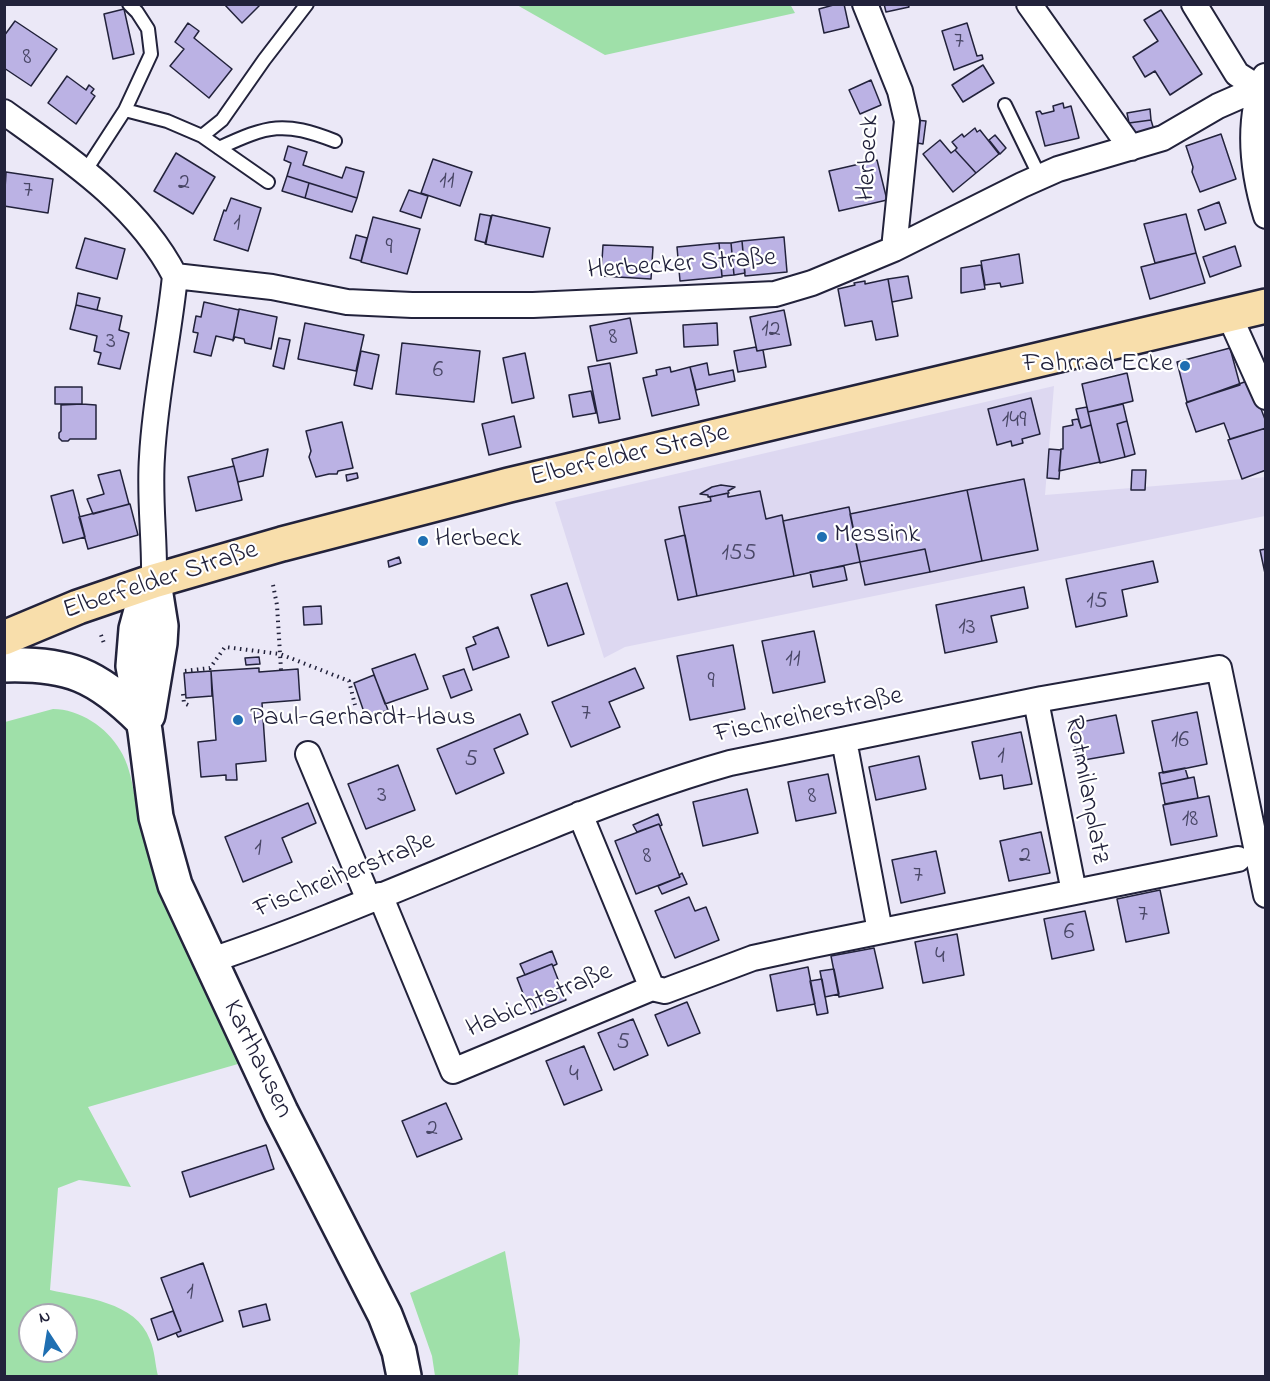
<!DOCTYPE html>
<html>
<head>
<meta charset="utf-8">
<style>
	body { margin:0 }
	#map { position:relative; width:1270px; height:1381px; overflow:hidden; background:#ebe8f7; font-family:"Indie Flower",sans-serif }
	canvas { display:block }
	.frame { position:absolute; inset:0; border:6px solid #22223b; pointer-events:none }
	.north { position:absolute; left:18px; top:1303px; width:60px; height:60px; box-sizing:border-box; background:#fff; border:2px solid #a7a7b1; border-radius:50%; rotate:348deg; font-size:16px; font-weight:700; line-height:24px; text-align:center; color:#22223b }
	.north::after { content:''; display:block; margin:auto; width:21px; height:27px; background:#1f6fb2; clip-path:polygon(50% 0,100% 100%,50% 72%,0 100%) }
</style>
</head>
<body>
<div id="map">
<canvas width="1270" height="1381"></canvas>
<div class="frame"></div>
<div class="north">N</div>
</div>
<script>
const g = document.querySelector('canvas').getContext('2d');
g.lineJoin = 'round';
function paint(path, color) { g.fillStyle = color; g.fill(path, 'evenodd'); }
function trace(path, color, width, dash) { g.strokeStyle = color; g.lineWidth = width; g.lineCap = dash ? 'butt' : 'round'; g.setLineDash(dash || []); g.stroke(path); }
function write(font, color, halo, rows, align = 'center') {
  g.font = font + ' "Indie Flower",sans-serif'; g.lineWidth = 4.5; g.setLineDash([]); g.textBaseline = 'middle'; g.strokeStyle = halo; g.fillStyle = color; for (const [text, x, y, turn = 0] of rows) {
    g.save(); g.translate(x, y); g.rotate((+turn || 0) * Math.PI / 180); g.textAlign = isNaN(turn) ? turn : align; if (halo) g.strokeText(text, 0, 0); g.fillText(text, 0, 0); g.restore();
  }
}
paint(new Path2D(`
	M1054 386 1045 495 1266 477 1265 516 625 647 604 658 555 502Z`), '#ddd8f1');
paint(new Path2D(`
	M790 4 795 13 605 55 517 5Z
	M53 709C79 709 107 727 120 750 136 775 134 814 145 842 173 917 211 989 245 1062L88 1107 131 1187 79 1180 58 1188 50 1290C84 1298 136 1301 150 1340 155 1351 155 1365 158 1376H5V722ZM30 1315H66V1351H30Z
	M505 1251 520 1340 518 1376H435L432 1356 410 1293Z`), '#9fe0a9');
const building = new Path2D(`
	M224 4H261L242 23Z
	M837 4H844L849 27 824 33 819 9Z
	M884 4H908L909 7 886 12Z
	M124 9 134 54 113 59 104 14Z
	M1161 10 1202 74 1170 95 1155 71 1145 77 1133 57 1158 41 1144 20Z
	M15 21 57 49 31 86 4 68V36Z
	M188 23 199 31 194 38 232 69 209 98 170 66 184 49 175 42Z
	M967 23 977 56 982 55 983 59 954 70 942 31Z
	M983 65 994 83 963 102 952 85Z
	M67 76 86 90 89 85 94 89 91 93 95 96 76 124 48 103Z
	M871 80 881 105 860 114 849 90Z
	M1063 103 1064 108 1071 106 1079 138 1045 146 1036 112 1040 111 1042 114 1054 111 1053 106Z
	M1150 109 1151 120 1129 123 1127 113Z
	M915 120 926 121 923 144 912 142Z
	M1151 120 1154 130 1131 135 1129 123Z
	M975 128 977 132 980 130 999 154 976 173 955 150 957 148 952 142 962 134 964 137Z
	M1221 134 1236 179 1200 192 1192 172 1193 167 1186 146Z
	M995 135 1006 148 1000 154 989 140Z
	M940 140 951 153 955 150 976 173 953 192 923 154Z
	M288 146 307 152 303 165 342 178 346 167 364 172 357 198 287 176 291 163 284 160Z
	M176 153 215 177 193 214 154 191Z
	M433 159 472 172 460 206 421 193Z
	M877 160 887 200 839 211 829 171Z
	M6 172 53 179 48 213 4 206Z
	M287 176 309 183 305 198 282 191Z
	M309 183 357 198 352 212 305 198Z
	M409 190 428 196 421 218 400 211Z
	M231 198 261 208 248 251 214 240 224 210 226 211Z
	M1219 202 1226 223 1205 230 1198 210Z
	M480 214 491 216 486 243 475 240Z
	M1186 214 1196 253 1155 263 1144 224Z
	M492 215 550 228 543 257 485 244Z
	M373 217 420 229 407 274 361 262Z
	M356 235 367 238 361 261 350 258Z
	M784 237 787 272 745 276 742 241Z
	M85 238 125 249 117 279 76 268Z
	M742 241 745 273 734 275 731 243Z
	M719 243H731L734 275 722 276Z
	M719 243 722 277 680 281 677 247Z
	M603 245 653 247 651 279 601 276Z
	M1235 246 1241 266 1210 277 1203 257Z
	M1196 253 1205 283 1150 299 1141 267Z
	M1019 254 1023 283 1001 287 1000 283 985 285 981 261Z
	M981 265 985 289 961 293V268Z
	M908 276 912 298 892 302 888 279Z
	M888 279 898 336 876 340 872 321 845 326 838 289 855 285 854 283 865 281V284Z
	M78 293 100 298 97 310 76 305Z
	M204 302 239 310 233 340 216 336 211 356 194 352 198 333 193 332 196 316 201 317Z
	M76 305 122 316 119 330 129 333 120 369 98 364 101 353 94 351 97 336 70 329Z
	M239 309 277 317 271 349 245 343 244 339 235 337 233 341Z
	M784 310 791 345 757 351 750 317Z
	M630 318 637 353 597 361 590 326Z
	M305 323 364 335 356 371 298 359Z
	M717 323 718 345 684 347 683 325Z
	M279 338 290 340 284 369 273 366Z
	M402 343 480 351 474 402 396 394Z
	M756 347 757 351 763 350 766 367 738 372 734 351Z
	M1230 348 1240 385 1187 402 1177 362Z
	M361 351 379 355 372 389 354 385Z
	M525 353 534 398 512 403 503 358Z
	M610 363 620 419 599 423 588 367Z
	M707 363 709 375 733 370 735 381 696 390 690 367Z
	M670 367 671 372 690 367 699 405 652 416 643 378 657 375 656 370Z
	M1127 373 1133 401 1088 412 1082 384Z
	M1250 380 1266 422V428L1230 439 1224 423 1196 432 1186 403Z
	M55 387H82V404H55Z
	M591 391 596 413 573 417 569 395Z
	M1031 398 1040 434 1022 439 1023 443 1012 446 1011 441 997 445 988 409Z
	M82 404 96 405V439H70L68 441H62L59 438V433L61 431V405Z
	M1123 404 1127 421 1117 424 1125 457 1100 463 1088 412Z
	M1087 407 1091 425 1081 428 1076 409Z
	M514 416 521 447 489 455 482 424Z
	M1078 419 1081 428 1091 425 1100 462 1059 471 1061 449H1063V427L1073 425 1072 420Z
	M1127 421 1135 454 1125 457 1117 424Z
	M342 422 353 468 338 471 337 474H329L316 477 309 457 311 451 306 431Z
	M1266 428V470L1242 479 1228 440Z
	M268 449 263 476 238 482 232 459Z
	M1049 449 1061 450 1059 479 1047 478Z
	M234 466 242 500 196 511 188 477Z
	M120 470 129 504 93 514 87 499 104 494 98 475Z
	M1132 470H1146L1145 490H1131Z
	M357 473 358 478 347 481 346 475Z
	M1024 479 1038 550 982 561 967 490Z
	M721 485 735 487 728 491 729 493 714 496 708 497V495L700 494 712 487Z
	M73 490 85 537 63 543 51 496Z
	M967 490 982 561 930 572 925 549 860 562 850 514Z
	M760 491 766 519 782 515 794 576 697 596 679 507 711 501 710 497 728 493V497Z
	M130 504 138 535 88 549 79 517Z
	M849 507 860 562 794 576 783 521Z
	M685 535 697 596 678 600 665 540Z
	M925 549 930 572 865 585 860 562Z
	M1266 549V578L1260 550Z
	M399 557 401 563 389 567 388 561Z
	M1153 561 1158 582 1122 590 1127 616 1076 627 1066 579Z
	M844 566 847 580 813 587 810 572Z
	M567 583 584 634 548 646 531 595Z
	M1024 587 1028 608 991 616 997 642 945 653 936 605Z
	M321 606 322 624 304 625 303 607Z
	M498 627 509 657 473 670 466 648 476 644 473 637Z
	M814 631 825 682 773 693 762 641Z
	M733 645 745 709 690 720 677 656Z
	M415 654 428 689 385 704 372 669Z
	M259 657 260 664 246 665 245 658Z
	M259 668V672L298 669 300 700 262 703 266 761 236 764 237 780H226V775L201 777 198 742 216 740 211 671Z
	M635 668 644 688 609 702 620 727 571 747 552 702Z
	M464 669 472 690 451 698 443 676Z
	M211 671 212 696 186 698 184 673Z
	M374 675 388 710 366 718 354 683Z
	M1197 712 1207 764 1163 773 1152 721Z
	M520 714 528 734 494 749 504 773 456 794 437 749Z
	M1116 715 1124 753 1078 761 1071 724Z
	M1021 732 1032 784 1004 789 1002 775 980 779 972 742Z
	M919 756 926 789 876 800 869 767Z
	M398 765 415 810 366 829 348 784Z
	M1185 768 1188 778 1161 784 1159 773Z
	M828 774 836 813 796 821 788 782Z
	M1194 777 1198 798 1165 804 1161 784Z
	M747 789 758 833 703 846 693 802Z
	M1209 796 1217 836 1171 845 1163 805Z
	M308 803 316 823 282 838 292 862 243 882 225 837Z
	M658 814 662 825 660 826 659 824 637 832 633 825Z
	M659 824 680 877 636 894 615 841Z
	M1041 832 1050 873 1009 881 1000 841Z
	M936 851 945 893 901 903 892 860Z
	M682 873 687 884 662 894 658 886 680 877 679 875Z
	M1160 890 1169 933 1126 942 1117 899Z
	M689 897 695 911 706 907 719 940 675 958 655 911Z
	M1085 911 1094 950 1052 959 1044 919Z
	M957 934 964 975 923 983 915 942Z
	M874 948 883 988 839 997 831 956Z
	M552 951 557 964 553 966 552 964 525 975 520 964Z
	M552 964 566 1000 531 1014 517 978Z
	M808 967 815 1004 777 1011 770 975Z
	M834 969 839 994 825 997 820 971Z
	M822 979 828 1013 817 1015 810 981Z
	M687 1002 700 1033 668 1046 655 1015Z
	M633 1019 648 1055 614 1070 598 1033Z
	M584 1046 602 1090 564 1105 546 1061Z
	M446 1103 462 1139 417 1157 402 1121Z
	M266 1145 274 1169 190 1197 182 1172Z
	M203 1263 223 1321 178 1337 176 1333 181 1331 161 1278Z
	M266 1304 270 1320 243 1327 239 1311Z
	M173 1311 181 1331 158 1340 151 1319Z`);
paint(building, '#bbb2e4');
trace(building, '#22223b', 1.5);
const lane = new Path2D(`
	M1005 105 1040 177
	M125 110 167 121 202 136 268 182
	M202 136 222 120 264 60 307 4
	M219 148C269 125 283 121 335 141
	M86 170 125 110 151 54 148 29 137 12 129 4`);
const street = new Path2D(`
	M865 4 900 91 907 121 894 249
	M1029 4 1131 148
	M1194 4 1237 74 1259 88
	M1265 76C1246 121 1252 170 1266 216
	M4 112C68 158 138 204 175 276 169 336 155 397 152 457 149 499 155 539 154 581
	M175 276 272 287 347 302 412 305H533L775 294 812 283 894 249 1022 185 1058 169 1163 138 1218 106 1259 88
	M1229 315 1266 397
	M1036 701 1074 892
	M844 740 880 931
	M308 754 369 900
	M380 895 453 1071 652 988 580 814
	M209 961C319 924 425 877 532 834 597 807 662 782 730 763L1042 699 1219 668 1266 895
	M652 988 665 991 753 958 813 945 1238 859`);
const secondary = new Path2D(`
	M154 581 142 607 136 629 133 666 145 731 156 817 175 885 281 1112 385 1315 399 1351 404 1376
	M4 665C68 663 97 675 142 720
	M148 715 160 643 161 626 154 582`);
const primary = new Path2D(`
	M4 638 78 607 154 581 282 544 509 485 1266 306`);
trace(lane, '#22223b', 16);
trace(street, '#22223b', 28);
trace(secondary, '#22223b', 38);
trace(primary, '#22223b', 38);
trace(new Path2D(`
	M273 585 277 605 281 670
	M101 635 105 646
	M185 671 210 668 225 647 280 654 349 681 355 705
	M183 694 184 703 192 707`), '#22223b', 4, [1.5, 4.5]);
trace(lane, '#fff', 12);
trace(street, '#fff', 24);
trace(secondary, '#fff', 33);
trace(primary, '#f8deab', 33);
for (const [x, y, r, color] of [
	[1185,366,6,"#1f6fb2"],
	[822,537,6,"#1f6fb2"],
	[423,541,6,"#1f6fb2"],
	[238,720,6,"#1f6fb2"]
]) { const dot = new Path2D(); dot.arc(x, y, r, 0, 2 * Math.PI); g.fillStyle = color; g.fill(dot); trace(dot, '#fff', 2); }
write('24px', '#484665', null, [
	["7",959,43],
	["8",27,59],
	["11",447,183],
	["2",184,184],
	["7",28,192],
	["1",237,225],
	["9",389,249],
	["12",771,331],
	["8",613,339],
	["3",111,343],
	["6",438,372],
	["149",1014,422],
	["155",739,555],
	["15",1097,603],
	["13",967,629],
	["11",793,661],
	["9",711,683],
	["7",586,715],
	["16",1180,742],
	["1",1001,758],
	["5",471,761],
	["3",382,797],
	["8",812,798],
	["18",1190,821],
	["1",258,850],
	["2",1025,857],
	["8",647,858],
	["7",918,877],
	["7",1143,916],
	["6",1069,934],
	["4",940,958],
	["5",623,1044],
	["4",574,1076],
	["2",432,1130],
	["1",190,1294]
]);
write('27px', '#22223b', '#fff', [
	["Herbeck",870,158,-87],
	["Herbecker Straße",682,266,-4],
	["Elberfelder Straße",630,457,-13],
	["Elberfelder Straße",161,582,-18],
	["Fischreiherstraße",809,717,-12],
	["Rotmilanplatz",1085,790,79],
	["Fischreiherstraße",345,877,-22],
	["Habichtstraße",540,1002,-23],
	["Karthausen",256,1060,64]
]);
write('27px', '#22223b', '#fff', [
	["Fahrrad Ecke",1173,366,"right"],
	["Messink",834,537],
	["Herbeck",435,541],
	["Paul-Gerhardt-Haus",250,720]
], 'left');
</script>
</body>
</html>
